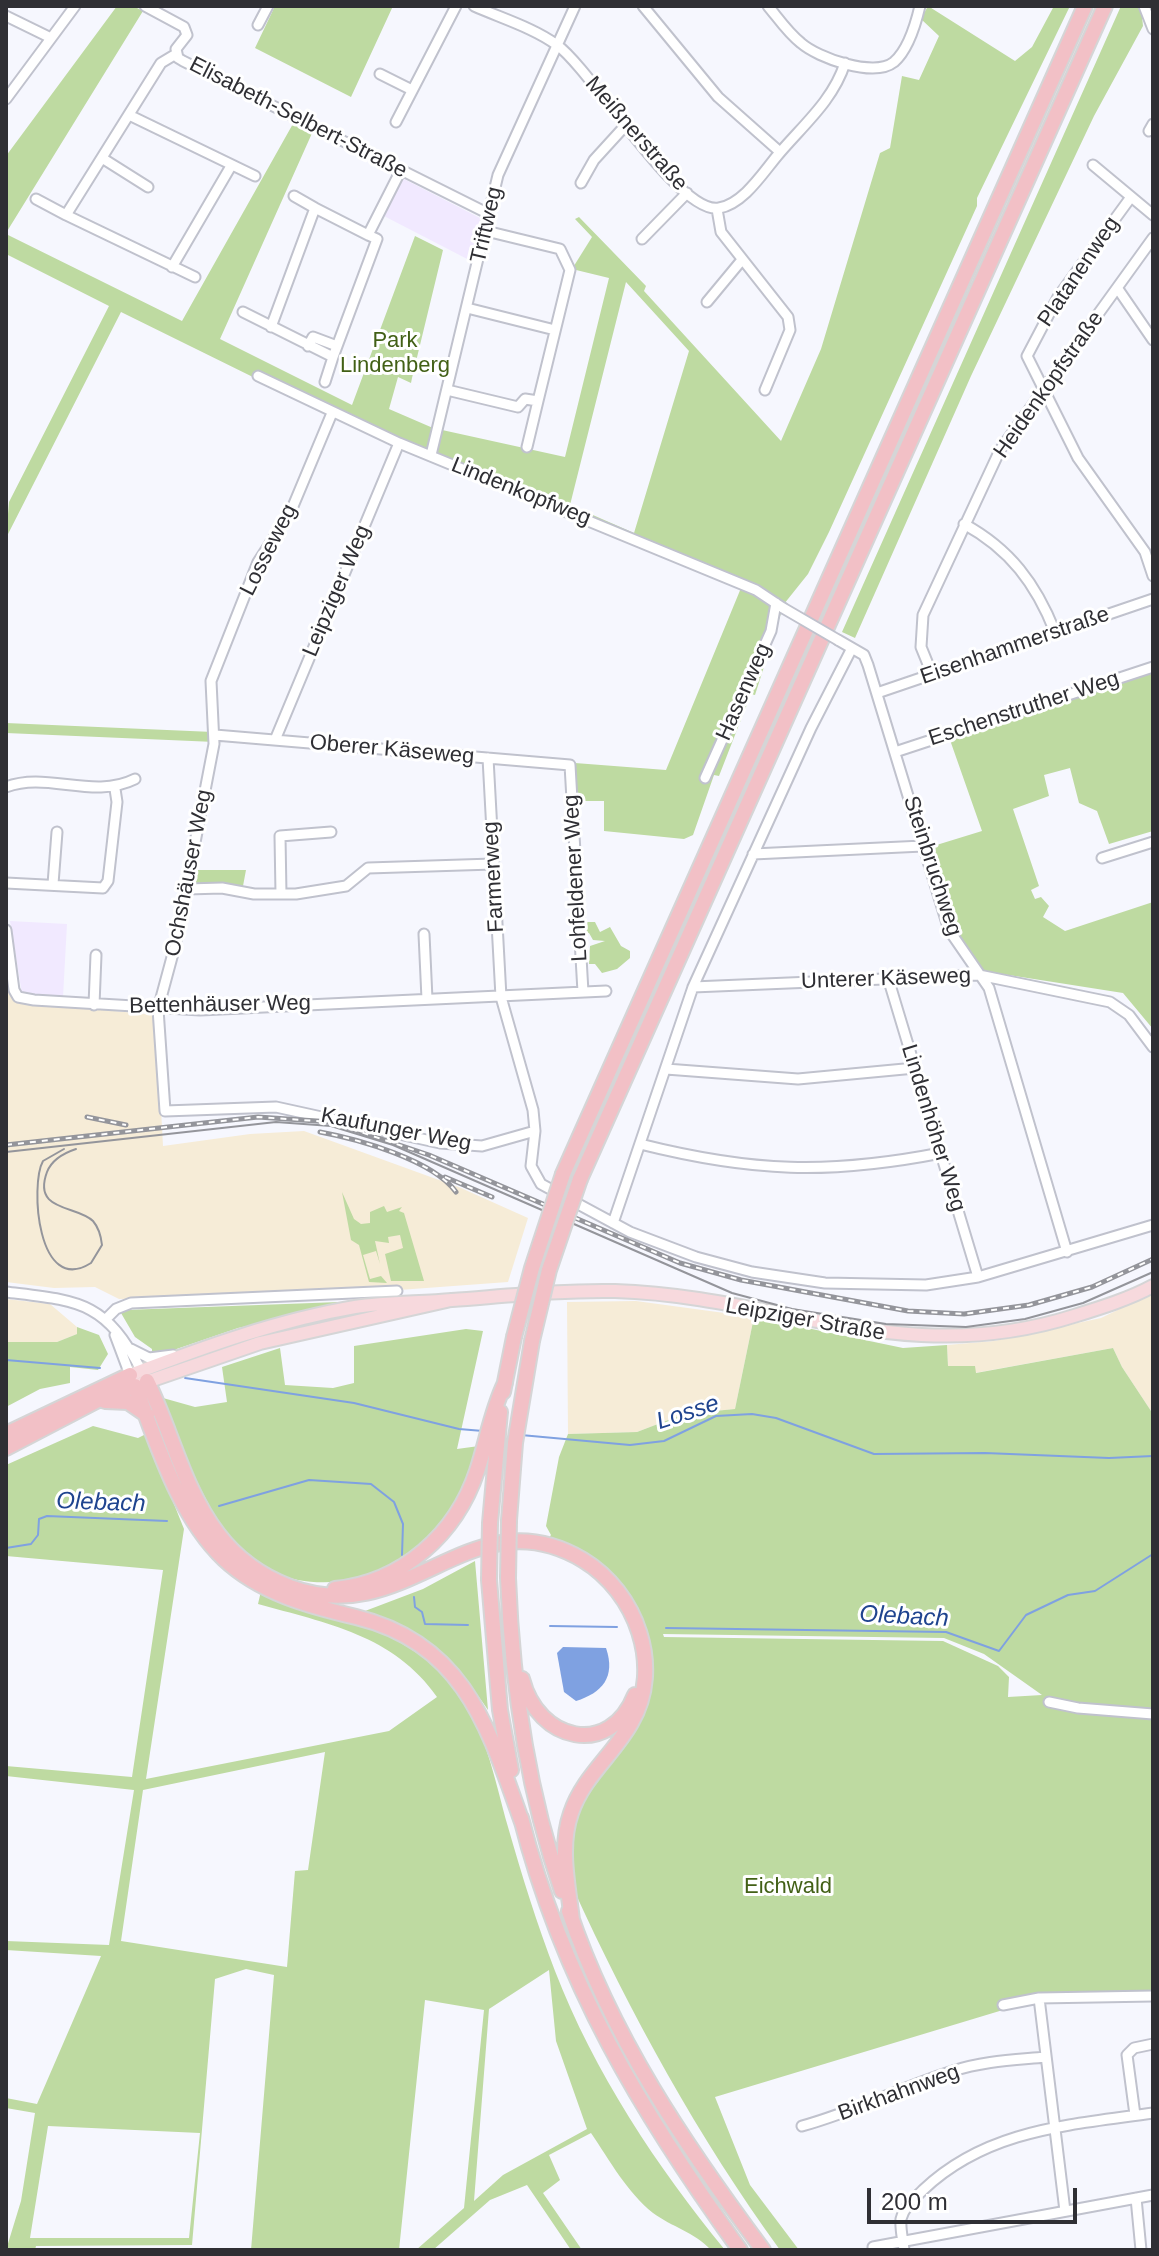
<!DOCTYPE html>
<html>
<head>
<meta charset="utf-8">
<style>
	body { margin:0 }
	#map { position:relative; width:1159px; height:2256px; overflow:hidden; background:#f6f7fe; font-family:Helvetica,sans-serif }
	canvas { display:block }
	.frame { position:absolute; inset:0; border:8px solid #2f2f34; pointer-events:none }
	.scale { position:absolute; left:867px; top:2188px; width:210px; height:36px; box-sizing:border-box; border:4px solid #2f2f34; border-top:0; padding-left:10px; font-size:24px; line-height:28px; white-space:nowrap; color:#2f2f34; -webkit-text-stroke:6px #fff; paint-order:stroke }
</style>
</head>
<body>
<div id="map">
<canvas width="1159" height="2256"></canvas>
<div class="frame"></div>
<div class="scale">200 m</div>
</div>
<script>
const g = document.querySelector('canvas').getContext('2d');
g.lineJoin = 'round';
function paint(path, color) { g.fillStyle = color; g.fill(path, 'evenodd'); }
function trace(path, color, width, dash) { g.strokeStyle = color; g.lineWidth = width; g.lineCap = dash ? 'butt' : 'round'; g.setLineDash(dash || []); g.stroke(path); }
function write(font, color, halo, rows, align = 'center') {
  g.font = font + ' Helvetica,sans-serif'; g.lineWidth = 6; g.setLineDash([]); g.textBaseline = 'middle'; g.strokeStyle = halo; g.fillStyle = color; for (const [text, x, y, turn = 0] of rows) {
    g.save(); g.translate(x, y); g.rotate((+turn || 0) * Math.PI / 180); g.textAlign = isNaN(turn) ? turn : align; if (halo) g.strokeText(text, 0, 0); g.fillText(text, 0, 0); g.restore();
  }
}
paint(new Path2D(`
	M6 967 11 995 20 1002 156 1015 163 1146 250 1134 304 1131 461 1188 528 1218 508 1282 358 1293 119 1299 95 1287 54 1288 6 1282Z
	M1153 1293V1414L1122 1367 1113 1348 975 1373 974 1366H948L947 1345 994 1341 1101 1318Z
	M6 1299 50 1304 77 1327V1334L57 1342H6Z
	M636 1301 754 1317 735 1409 684 1414 637 1432 568 1434 567 1302Z`), '#f6ecd7');
paint(new Path2D(`
	M402 178 482 219 473 262 382 215Z
	M10 921 67 924 63 997 22 994Z`), '#f1e9ff');
paint(new Path2D(`
	M117 6H133L143 11 6 233V156Z
	M275 6H393L351 97 255 48Z
	M928 6 1015 61 1032 47 1054 6H1070L977 198V206L829 532 808 574 784 604 755 695 751 694 719 776 714 775 693 835 684 839 604 831V801H577L575 763 666 770 741 588 438 464 443 455 261 381 121 312 6 538 9 502 109 306 6 254V234L182 321 294 122 313 131 220 339 352 405 415 236 443 250 412 378 411 383 398 377 389 409 433 428 565 457 609 278 572 269 592 237 575 219 579 217 646 286 644 291 781 441 821 349 880 153 890 148 902 76 919 80 939 36 921 19ZM626 282 689 351 634 533 570 505Z
	M1121 6H1141L1143 26 1094 116 971 376 855 638 842 632Z
	M1153 672V831L1109 844 1097 811 1079 803 1070 768 1044 775 1049 796 1013 809 1039 886 1031 890 1035 899 1041 897 1049 906 1043 917 1065 931 1153 902V1029L1123 993 983 971 955 931 930 847 982 831 950 740Z
	M6 723 213 732 215 742 6 733Z
	M194 870H246L243 886H198L193 879Z
	M583 922H595L600 932 610 927 621 946 630 951V958L617 969 602 973 595 964H589L590 946 605 941 593 940 589 933 583 932Z
	M342 1192 354 1219 361 1224 370 1223V1212L384 1206 387 1212 402 1207 399 1211 404 1213 424 1281H391L385 1254 403 1248 400 1235 388 1237 389 1243 375 1241 380 1264 376 1251 363 1255 370 1279 381 1276 387 1283 369 1282 359 1245 351 1240Z
	M366 1301 238 1328 159 1355H152V1349L135 1337 121 1313 125 1310Z
	M754 1317 903 1348 947 1345 948 1366H975L976 1373 1113 1348 1122 1367 1153 1414V1997L1036 2000 715 2097 750 2185 799 2250H780C699 2139 630 2013 573 1888L570 1872 575 1812 648 1683 624 1596 546 1542 551 1535 546 1526 559 1457 568 1434 637 1432 684 1414 735 1409ZM663 1634 944 1638 984 1654 1042 1695 1008 1697 1009 1677 998 1666 943 1641 664 1637Z
	M77 1327 99 1335 108 1354 98 1370 70 1367V1383L40 1389 6 1407V1342H57L77 1334Z
	M466 1329 483 1331 457 1449 479 1446C472 1466 467 1490 456 1509 412 1583 291 1614 232 1540 200 1499 182 1446 163 1398L195 1407 227 1402 222 1367 280 1348 285 1385 333 1388 354 1383V1346Z
	M93 1426 138 1438 146 1434 184 1529 146 1779 389 1731 437 1697C394 1635 326 1623 258 1604L261 1591C325 1613 404 1629 450 1682 485 1722 494 1778 508 1827 522 1876 537 1924 555 1971 594 2072 657 2167 725 2250H711C694 2232 672 2227 653 2213 627 2192 610 2161 591 2133L549 2155 560 2180 543 2193 582 2250H571L527 2185 490 2200 433 2250H416L464 2208 484 2010 425 2000 399 2250H251L274 1975 246 1969 215 1979 192 2245 36 2246 35 2250H6L21 2201 35 2113 6 2108V2098L37 2104 101 1956 6 1950V1941L109 1945 134 1790 6 1776V1766L132 1777 163 1570 6 1556V1465ZM325 1752 308 1870 295 1871 287 1967 121 1941 143 1790ZM549 1970 556 2041 587 2129 503 2175 474 2201 489 2009ZM48 2126 200 2133 189 2238H30Z
	M475 1561 488 1710C457 1662 418 1634 365 1611L423 1589Z`), '#bedaa1');
paint(new Path2D(`
	M563 1647 606 1648C616 1677 602 1693 576 1701L564 1692 557 1653Z`), '#7fa1e1');
trace(new Path2D(`
	M6 1360 100 1368
	M185 1378 354 1403 459 1429 483 1431
	M521 1435 630 1445 664 1441 716 1416 752 1414 776 1418 874 1454 985 1453 1109 1458 1153 1456
	M219 1506 309 1480 371 1484 394 1502 403 1524 402 1555
	M6 1548 31 1544 38 1535 39 1519 47 1516 167 1521
	M414 1597 415 1607 422 1612 425 1624 468 1625
	M550 1626 617 1627
	M666 1628 946 1632 999 1651 1026 1615 1068 1595 1095 1591 1153 1554`), '#7fa1e1', 2);
const minor = new Path2D(`
	M145 6 184 27 187 35 176 49 178 58 183 61 489 214
	M474 6C501 18 534 28 557 45 592 70 678 215 719 208 743 204 762 174 777 156 802 126 833 101 845 63
	M643 6 718 97 780 152
	M768 6C778 18 788 33 801 43 818 58 874 78 894 62 908 50 916 23 920 6
	M1144 6 1153 29
	M6 16 51 38
	M258 25 268 6
	M380 74 412 90
	M6 99 75 6
	M129 115 255 176
	M396 122 456 6
	M1149 131 1153 124
	M102 158 148 187
	M1093 165 1153 215
	M581 183 594 160 625 126
	M294 196 315 208
	M1131 197 1058 297 1027 356 1078 458 1145 552 1153 576
	M36 199 66 215 161 63 176 54
	M717 209 721 232 788 317 790 330 765 390
	M66 215 195 277
	M642 239 687 193
	M172 267 231 166
	M1118 289 1153 340
	M707 302 741 261
	M467 308 555 330
	M243 312 333 357 377 239 368 235 401 170
	M271 327 315 208 368 235
	M308 346 313 337 337 346
	M258 376 399 443 756 590 783 608
	M325 382 333 357
	M447 390 518 407 525 399 538 401 570 270 560 249 486 231
	M332 413 291 511 258 562 211 681 214 744 175 946 158 1009 165 1111 276 1107 440 1143 482 1146 535 1131
	M527 447 538 401
	M431 455 498 175 575 6
	M964 524C1010 549 1036 584 1055 632
	M838 640 864 655 868 665 949 930 989 988 1067 1252
	M932 674 921 647 923 615 1000 450 1153 238
	M877 693 1153 599
	M215 735 570 765 583 992
	M275 740 399 443
	M895 752 1153 667
	M488 758 501 997 533 1110 535 1131 531 1166 541 1184 630 1232 696 1257 752 1272 825 1283 926 1285 978 1277 1153 1225
	M705 778 771 631 776 603
	M6 787C47 771 93 800 135 779
	M753 854 923 846
	M1102 858 1153 842
	M6 883 103 888 108 881 117 802 115 789
	M53 884 57 832
	M187 889 222 888 254 894H296L346 886 368 868 493 864
	M281 894 280 836 331 832
	M6 930 14 990 18 997 34 1000 200 1010 606 991
	M424 934 427 999
	M888 978 978 1277
	M693 987 979 975 1110 1002 1129 1015 1153 1047
	M94 1005 96 955
	M666 1069 798 1079 915 1068
	M640 1144C752 1172 828 1175 941 1153
	M613 1223 693 987 811 728 852 648
	M6 1292C78 1301 105 1300 141 1370
	M106 1319 116 1309 131 1303 397 1291
	M115 1335 130 1375
	M131 1349 149 1358 173 1355
	M1049 1702 1078 1708 1153 1714
	M1039 1998 1065 2211
	M1003 2005 1039 1998 1153 1996
	M1135 2115 1127 2055 1134 2048 1153 2044
	M802 2126C854 2112 902 2087 953 2071 983 2061 1014 2060 1045 2057
	M1136 2198 1141 2250
	M873 2247 1153 2195
	M904 2250C903 2240 900 2229 901 2219 904 2207 914 2199 923 2190 987 2129 1070 2125 1153 2113`);
const major = new Path2D(`
	M451 1300 260 1343 135 1386 130 1375C204 1347 278 1320 355 1307 388 1302 420 1303 452 1300 506 1296 560 1290 615 1291 779 1296 904 1370 1074 1316 1100 1308 1129 1299 1153 1286`);
const highway = new Path2D(`
	M563 1174 1085 6
	M580 1179 1105 6
	M147 1381C172 1432 183 1488 218 1534 237 1559 261 1576 290 1587 409 1631 470 1493 583 1560 636 1592 664 1667 631 1723 613 1755 583 1777 571 1813 559 1847 568 1885 572 1920
	M503 1392 514 1337
	M105 1401 128 1402 147 1415
	M6 1434 130 1375
	M6 1448 96 1401 135 1386C157 1443 178 1515 224 1559 260 1593 309 1606 356 1617 466 1644 489 1730 523 1825
	M509 1520 515 1443 532 1341
	M490 1523 500 1412
	M508 1578C512 1685 527 1790 562 1891
	M489 1580 500 1710 511 1770
	M335 1589C403 1582 456 1534 477 1471 487 1441 491 1412 505 1383
	M522 1679C538 1742 610 1758 635 1695
	M521 1818C563 1983 642 2114 740 2250
	M569 1911C611 2036 685 2145 763 2250`);
trace(minor, '#c0c2cd', 13);
trace(major, '#d5d5d6', 16);
trace(highway, '#d5d5d6', 18);
trace(minor, '#fff', 9);
trace(major, '#f7d9dd', 12);
trace(highway, '#f2c0c6', 14);
trace(new Path2D(`
	M64 1149 43 1161C30 1184 37 1297 91 1263L102 1245C101 1236 99 1228 93 1221 77 1205 32 1212 47 1172 52 1159 64 1153 76 1149
	M6 1152 276 1122 331 1126 393 1145 732 1293 792 1309 886 1324 966 1327 1025 1319 1083 1303 1153 1272`), '#94959b', 2);
const rail = new Path2D(`
	M87 1117 126 1125
	M320 1132C358 1139 433 1160 456 1192
	M6 1145 258 1117 331 1122 429 1155 680 1263 741 1280 908 1311 964 1314 1029 1305 1092 1287 1153 1259
	M445 1177 492 1197`);
trace(rail, '#94959b', 5);
trace(rail, '#fff', 2, [6]);
const minorBridge = new Path2D(`
	M783 608 838 640`);
const highwayBridge = new Path2D(`
	M514 1337 532 1268 563 1174
	M532 1341 549 1270 580 1179
	M508 1578 509 1520
	M489 1580 490 1523`);
trace(minorBridge, '#c0c2cd', 13, []);
trace(highwayBridge, '#d5d5d6', 18, []);
trace(minorBridge, '#fff', 9);
trace(highwayBridge, '#f2c0c6', 14);
write('22px', '#2f2f34', '#fff', [
	["Elisabeth-Selbert-Straße",298,118,27],
	["Meißnerstraße",636,134,49],
	["Triftweg",487,225,-77],
	["Platanenweg",1079,272,-56],
	["Heidenkopfstraße",1049,385,-55],
	["Lindenkopfweg",521,492,22],
	["Losseweg",269,550,-63],
	["Leipziger Weg",337,591,-67],
	["Eisenhammerstraße",1015,646,-19],
	["Hasenweg",744,692,-66],
	["Eschenstruther Weg",1024,709,-18],
	["Oberer Käseweg",392,750,5],
	["Steinbruchweg",932,866,72],
	["Ochshäuser Weg",189,873,-79],
	["Farmerweg",494,877,-93],
	["Lohfeldener Weg",576,878,-93],
	["Unterer Käseweg",886,979,-2],
	["Bettenhäuser Weg",220,1005,-1],
	["Lindenhöher Weg",933,1128,73],
	["Kaufunger Weg",396,1130,11],
	["Leipziger Straße",805,1320,10],
	["Birkhahnweg",899,2093,-20]
]);
write('22px', '#426016', '#fff', [
	["Park",395,341],
	["Lindenberg",395,366],
	["Eichwald",788,1887]
]);
write('italic 24px', '#1f448f', '#fff', [
	["Losse",688,1413,-18],
	["Olebach",101,1503,2],
	["Olebach",904,1617,3]
]);
</script>
</body>
</html>
